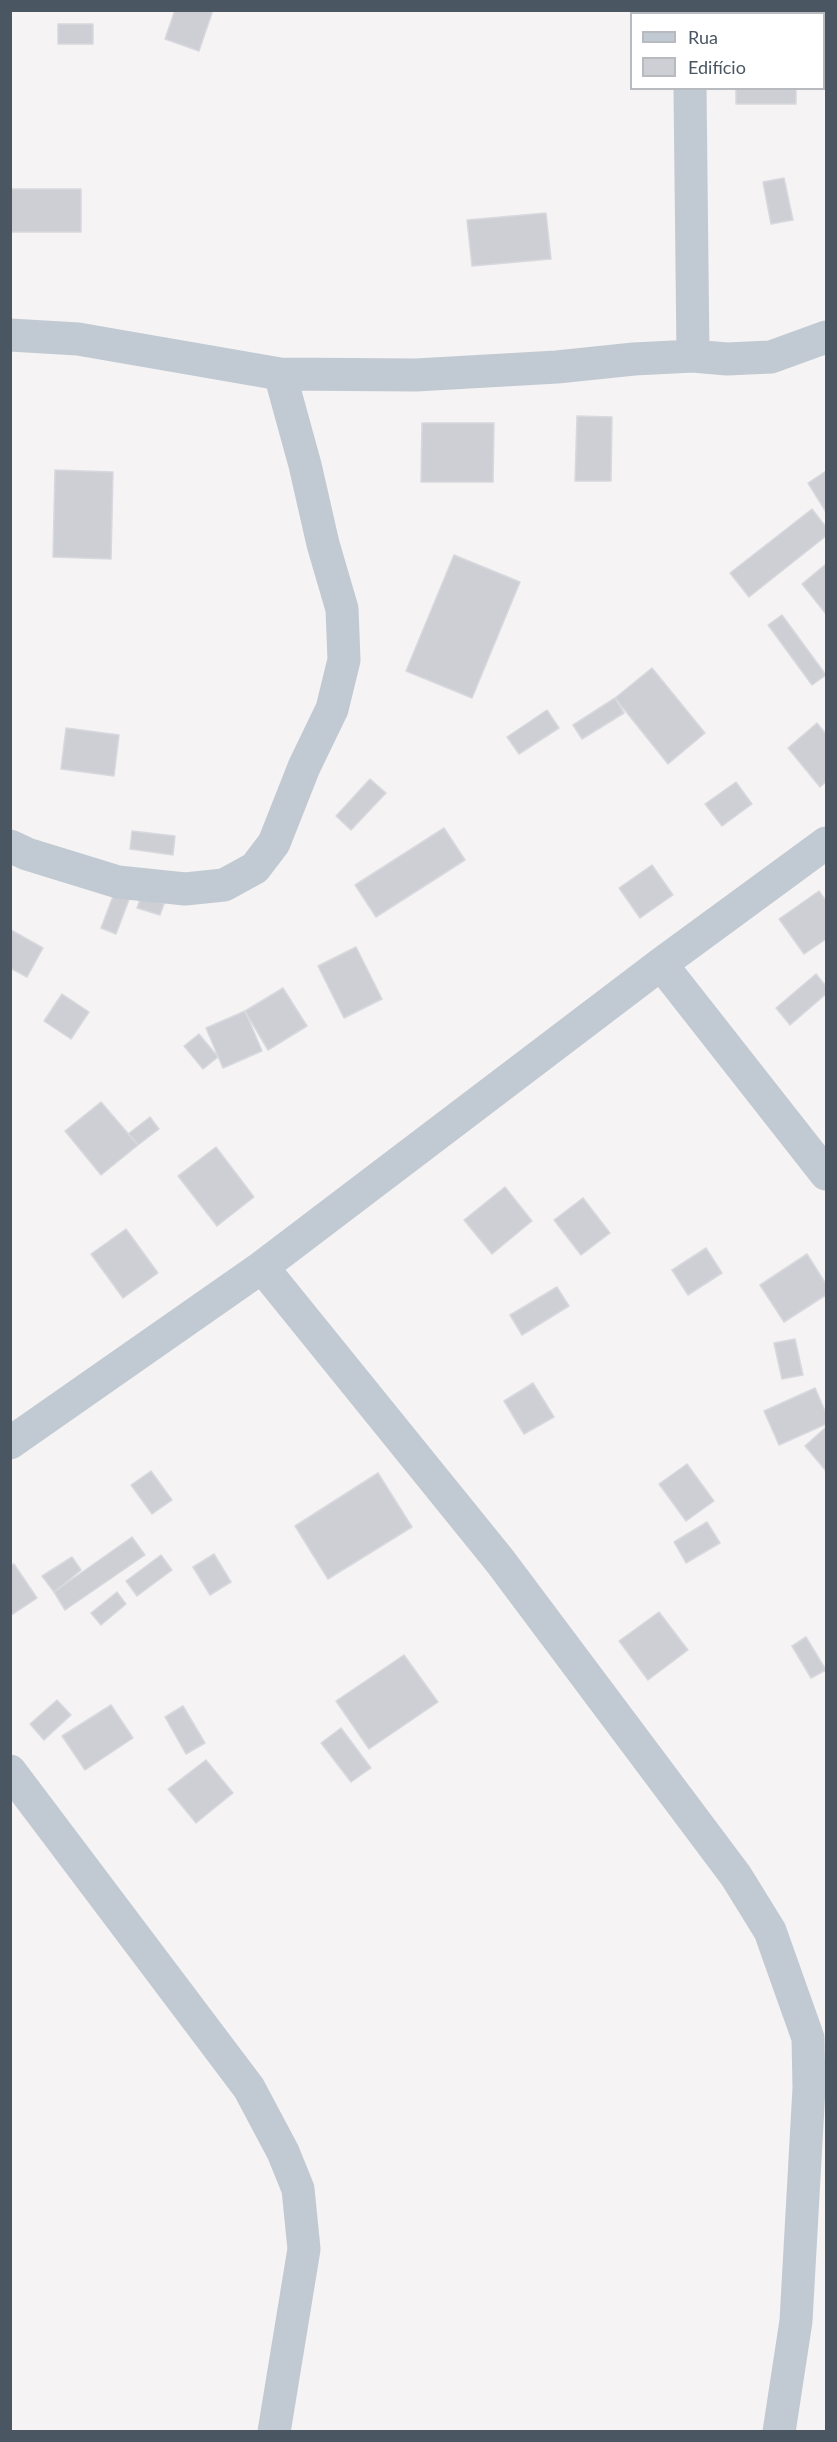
<!DOCTYPE html>
<html>
<head>
<meta charset="utf-8">
<style>
	body { margin:0 }
	#map { position:relative; width:837px; height:2442px; overflow:hidden; background:#f5f3f3; font-family:Lato,sans-serif }
	canvas { display:block }
	.frame { position:absolute; inset:0; border:12px solid #4a5661; pointer-events:none }
	.legend { position:absolute; left:630px; top:12px; width:195px; height:78px; box-sizing:border-box; background:#fff; border:2px solid #b7bbc0; margin:0; padding:8px 10px; list-style:none; font-size:18px; color:#4a5661 }
	.legend li { display:flex; align-items:center; gap:12px; height:30px }
	.legend b { width:30px; border:2px solid #b7bbc0 }
</style>
</head>
<body>
<div id="map">
<canvas width="837" height="2442"></canvas>
<div class="frame"></div>
<ul class="legend">
<li><b style="height:8px;background:#c1cad2"></b>Rua</li>
<li><b style="height:16px;background:#cdcfd5"></b>Edifício</li>
</ul>
</div>
<script>
const g = document.querySelector('canvas').getContext('2d');
g.lineJoin = 'round';
function paint(path, color) { g.fillStyle = color; g.fill(path, 'evenodd'); }
function trace(path, color, width, dash) { g.strokeStyle = color; g.lineWidth = width; g.lineCap = dash ? 'butt' : 'round'; g.setLineDash(dash || []); g.stroke(path); }
const building = new Path2D(`
	M175 10H213L199 51 165 39Z
	M58 24H93V44H58Z
	M736 88H796V104H736Z
	M784 178 793 220 771 224 763 182Z
	M10 189H81V232H10Z
	M546 213 551 259 472 266 467 220Z
	M577 416 612 417 611 481H575Z
	M422 423H494L493 482H421Z
	M55 470 113 472 111 559 53 557Z
	M826 471V512L808 483Z
	M812 509 826 527V536L749 597 730 573Z
	M454 555 520 582 472 698 406 671Z
	M826 564V614L802 584Z
	M782 615 826 675 812 685 768 625Z
	M652 668 705 733 668 764 615 698Z
	M615 698 624 713 582 739 573 725Z
	M547 710 559 728 519 754 507 737Z
	M817 723 826 734V782L820 787 788 748Z
	M66 728 119 735 114 776 61 769Z
	M370 779 386 793 351 830 336 816Z
	M736 782 752 804 722 826 705 804Z
	M444 828 465 860 376 917 355 885Z
	M132 831 175 836 173 855 130 849Z
	M652 865 673 895 640 918 619 888Z
	M115 891 130 897 116 934 101 928Z
	M819 891 826 901V939L804 954 779 919Z
	M141 897 164 904 160 915 137 908Z
	M11 930 43 948 27 977 10 968Z
	M356 947 382 999 344 1018 318 966Z
	M816 974 826 986V994L790 1025 776 1008Z
	M283 988 307 1026 268 1050 245 1011Z
	M62 994 89 1012 71 1039 44 1021Z
	M245 1011 262 1051 223 1068 206 1028Z
	M199 1034 218 1057 203 1069 184 1046Z
	M101 1102 138 1145 101 1175 65 1131Z
	M150 1117 159 1129 138 1145 128 1134Z
	M216 1147 254 1197 217 1226 178 1176Z
	M505 1187 532 1221 492 1254 464 1220Z
	M583 1198 610 1233 581 1255 554 1220Z
	M126 1229 158 1273 123 1298 91 1254Z
	M706 1248 722 1273 688 1295 672 1270Z
	M807 1254 826 1284V1295L784 1322 760 1285Z
	M557 1287 569 1306 522 1335 510 1315Z
	M795 1339 803 1375 782 1379 774 1343Z
	M533 1383 554 1417 524 1434 504 1401Z
	M815 1388 826 1413V1424L779 1445 764 1411Z
	M825 1428 826 1430V1471L805 1446Z
	M687 1464 714 1501 686 1521 659 1484Z
	M151 1471 172 1500 152 1514 131 1485Z
	M378 1473 412 1527 328 1579 295 1526Z
	M707 1522 720 1543 686 1563 674 1542Z
	M132 1537 145 1555 65 1610 54 1592Z
	M214 1554 231 1582 210 1595 193 1567Z
	M161 1555 172 1570 137 1596 126 1581Z
	M72 1557 81 1570 54 1592 42 1576Z
	M14 1564 37 1598 10 1616V1566Z
	M117 1592 126 1604 101 1625 91 1613Z
	M659 1612 688 1650 648 1680 619 1641Z
	M806 1637 826 1670 811 1678 792 1646Z
	M404 1655 438 1702 369 1749 336 1701Z
	M57 1700 71 1715 44 1740 30 1724Z
	M111 1705 133 1738 85 1770 62 1736Z
	M183 1706 205 1743 186 1754 165 1717Z
	M341 1728 371 1768 351 1782 321 1743Z
	M206 1760 233 1793 196 1823 168 1789Z`);
paint(building, '#cdcfd5');
trace(building, '#d7d9de', 1.5);
trace(new Path2D(`
	M693 14V10
	M690 88 693 356
	M10 335 78 339 280 374 416 375 557 367 634 359 693 356 727 359 771 357 826 337
	M10 846 27 854 118 882 185 889 224 885 255 868 274 843 304 767 332 709 344 660 342 609 323 544 305 465 280 374
	M661 964 826 1174
	M262 1267 500 1561 736 1876 770 1931 808 2038 809 2088 796 2321 779 2432
	M10 1443 262 1267 661 964 826 843
	M10 1771 249 2088 283 2152 298 2189 304 2249 274 2432`), '#c1cad2', 33);
</script>
</body>
</html>
